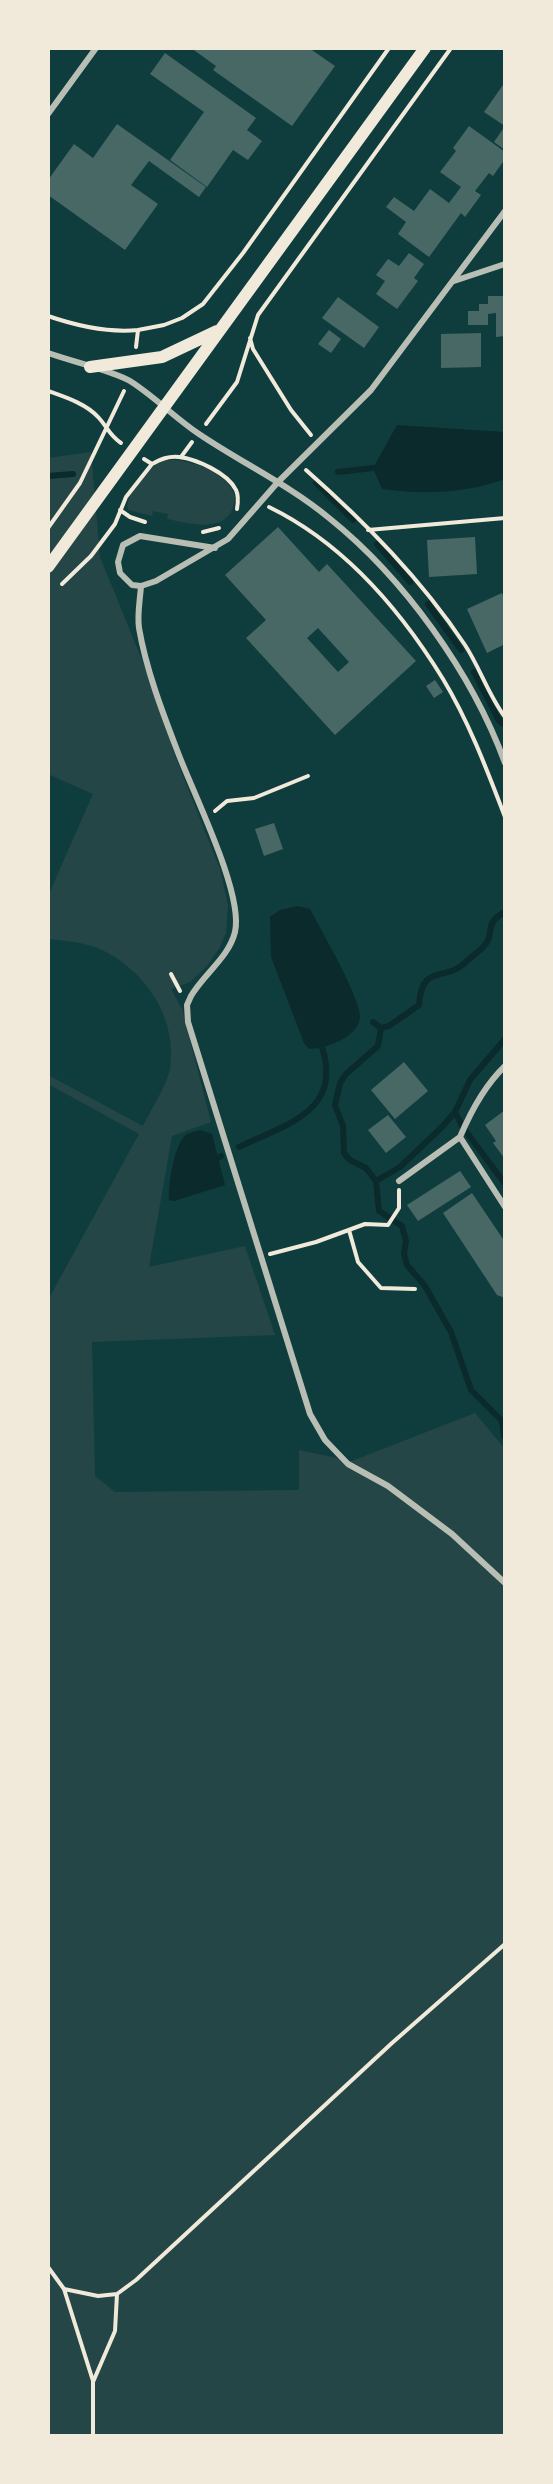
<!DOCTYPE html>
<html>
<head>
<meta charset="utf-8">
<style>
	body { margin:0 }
	#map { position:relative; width:553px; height:2484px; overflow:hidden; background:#0f3d3e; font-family:Commissioner,sans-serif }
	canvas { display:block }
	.frame { position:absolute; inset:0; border:50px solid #f1e9da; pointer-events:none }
</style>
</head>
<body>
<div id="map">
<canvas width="553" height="2484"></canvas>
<div class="frame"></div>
</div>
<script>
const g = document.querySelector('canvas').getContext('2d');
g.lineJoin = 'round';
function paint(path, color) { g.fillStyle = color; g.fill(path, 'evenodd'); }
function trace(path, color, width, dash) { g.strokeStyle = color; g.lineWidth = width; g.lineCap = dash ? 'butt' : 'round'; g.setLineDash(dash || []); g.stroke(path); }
paint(new Path2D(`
	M91 452 100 557 149 677 177 761 220 869 228 905 226 933 220 947 207 966 190 982 171 989 182 1009 211 1122 172 1136 149 1267 245 1246 275 1335 92 1342 95 1476 115 1492 299 1490V1450L352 1461 475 1413 505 1449V2436H48V1300L139 1134 48 1084V1075L143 1126C150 1112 168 1082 170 1069 178 1019 146 971 102 950 85 942 66 941 48 939V896L93 794 48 774V458Z
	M164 460C187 458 227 471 235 496 233 536 192 524 167 519L168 514 153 511 152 516 128 510C124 493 149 467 164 460Z`), '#244646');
paint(new Path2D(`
	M397 425 505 432V479C467 493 422 495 382 489L373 468Z
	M298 906 310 909C321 930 360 997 360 1016 360 1037 325 1049 309 1049L304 1043 271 957 270 917 280 910Z
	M201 1130 212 1134 225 1185 174 1201 169 1200C168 1185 174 1143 187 1134 191 1132 197 1131 201 1130Z`), '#0a2a2b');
trace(new Path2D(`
	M338 472 373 468
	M48 476 73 474
	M316 483 353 520
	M377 544 410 582
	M428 604 461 650
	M474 672 499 721 505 725
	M373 1022 381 1028
	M381 1028 378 1046 346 1074 340 1083 335 1105 343 1126 344 1153 350 1160 366 1168 376 1181 379 1211 402 1226 406 1241 404 1254 407 1265 425 1286 451 1332 471 1390 502 1421 504 1436
	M381 1028 389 1026 419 1005C422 962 444 983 466 962 472 956 479 952 484 946 496 934 482 924 505 912
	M455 1112 462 1126 505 1184
	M239 1147C286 1124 343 1112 322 1047
	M218 1158 221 1156
	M376 1181 400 1167 442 1127 455 1112 470 1080 505 1039`), '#0a2a2b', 6);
paint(new Path2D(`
	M191 48H309L335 66 292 126 213 70 216 66Z
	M165 53 256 118 247 130 262 141 248 160 233 150 207 187 170 160 204 112 150 74Z
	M505 82V150L494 142 505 126 484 112Z
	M117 124 206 187 199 197 149 161 131 185 158 204 125 250 48 195V180L74 144 93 158Z
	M469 126 505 152V159L493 176 489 173 475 191 481 195 465 217 461 213 429 257 398 234 406 222 386 207 394 197 414 211 430 189 449 203 461 187 440 172 456 151 453 148Z
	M409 253 424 264 414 278 418 281 397 309 376 294 385 281 376 275 388 259 399 266Z
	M488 296H505V336L496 337V313L488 314V325H468V311H479V304H488Z
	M338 297 379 327 364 348 322 318Z
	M329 330 341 339 331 353 318 344Z
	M481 333V367L441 368V334Z
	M278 527 319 572 327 564 416 661 335 735 246 638 266 620 225 575ZM318 628 349 662 338 672 307 638Z
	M475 537 477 574 429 577 427 540Z
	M502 593 505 600V644L487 653 467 609Z
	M435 680 443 692 434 698 426 686Z
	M274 823 283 849 264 856 255 829Z
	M404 1062 428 1091 395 1119 371 1090Z
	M505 1110V1159L493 1143 496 1141 485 1125Z
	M388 1115 406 1137 386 1153 368 1130Z
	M460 1171 471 1187 418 1221 407 1205Z
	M472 1193 505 1242V1298L497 1295 443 1213Z`), '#486865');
trace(new Path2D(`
	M48 316C77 326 107 333 138 330
	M250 338 253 349 291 410 311 435
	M136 347 138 330 164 325 182 318 203 304 243 253 389 48
	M48 391C65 397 87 404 99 418 108 428 109 435 121 443
	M206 424 237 382 258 315 451 48
	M181 457 192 442
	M144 459 152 464C161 459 168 456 179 457 196 459 228 473 236 490 239 496 238 503 237 509
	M306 470C366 523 421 579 465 645 480 668 489 696 505 717
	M269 507C343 543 400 609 443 679 469 722 487 770 505 817
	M120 510 130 517 145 522
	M48 528 80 483 124 391
	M368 530 505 518
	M203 532 219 528
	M62 584 91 556 115 524 126 497 152 464
	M215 811 227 801 254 798 308 776
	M171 974 180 991
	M349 1230 358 1262 381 1288 415 1289
	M270 1254 316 1242 365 1224 388 1225 399 1208V1190
	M48 2267 64 2289 98 2296 117 2294 136 2280 392 2043 505 1944
	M64 2289 93 2381
	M93 2436V2382L115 2331 117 2294`), '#f1e9da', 4);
trace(new Path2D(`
	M48 114 96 48
	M454 281 505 264
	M48 353C70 361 111 370 130 381 154 396 175 418 199 434 242 463 289 485 329 518 404 578 472 673 505 763
	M215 548 140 536 123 545 118 562 120 573 132 585 141 586 156 581 228 539 278 482 371 390 505 211
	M141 586C140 600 137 615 139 628 146 669 162 711 177 750 192 791 244 893 235 932 229 957 204 974 191 996L187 1005 188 1022 310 1414 325 1440 348 1464 388 1486 452 1534 505 1583
	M505 1066C484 1086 471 1111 460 1137L505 1207
	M399 1181 460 1137`), '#b8beb3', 6);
trace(new Path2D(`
	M90 367 162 357 217 331
	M48 567 425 48`), '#f1e9da', 12);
</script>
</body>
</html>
